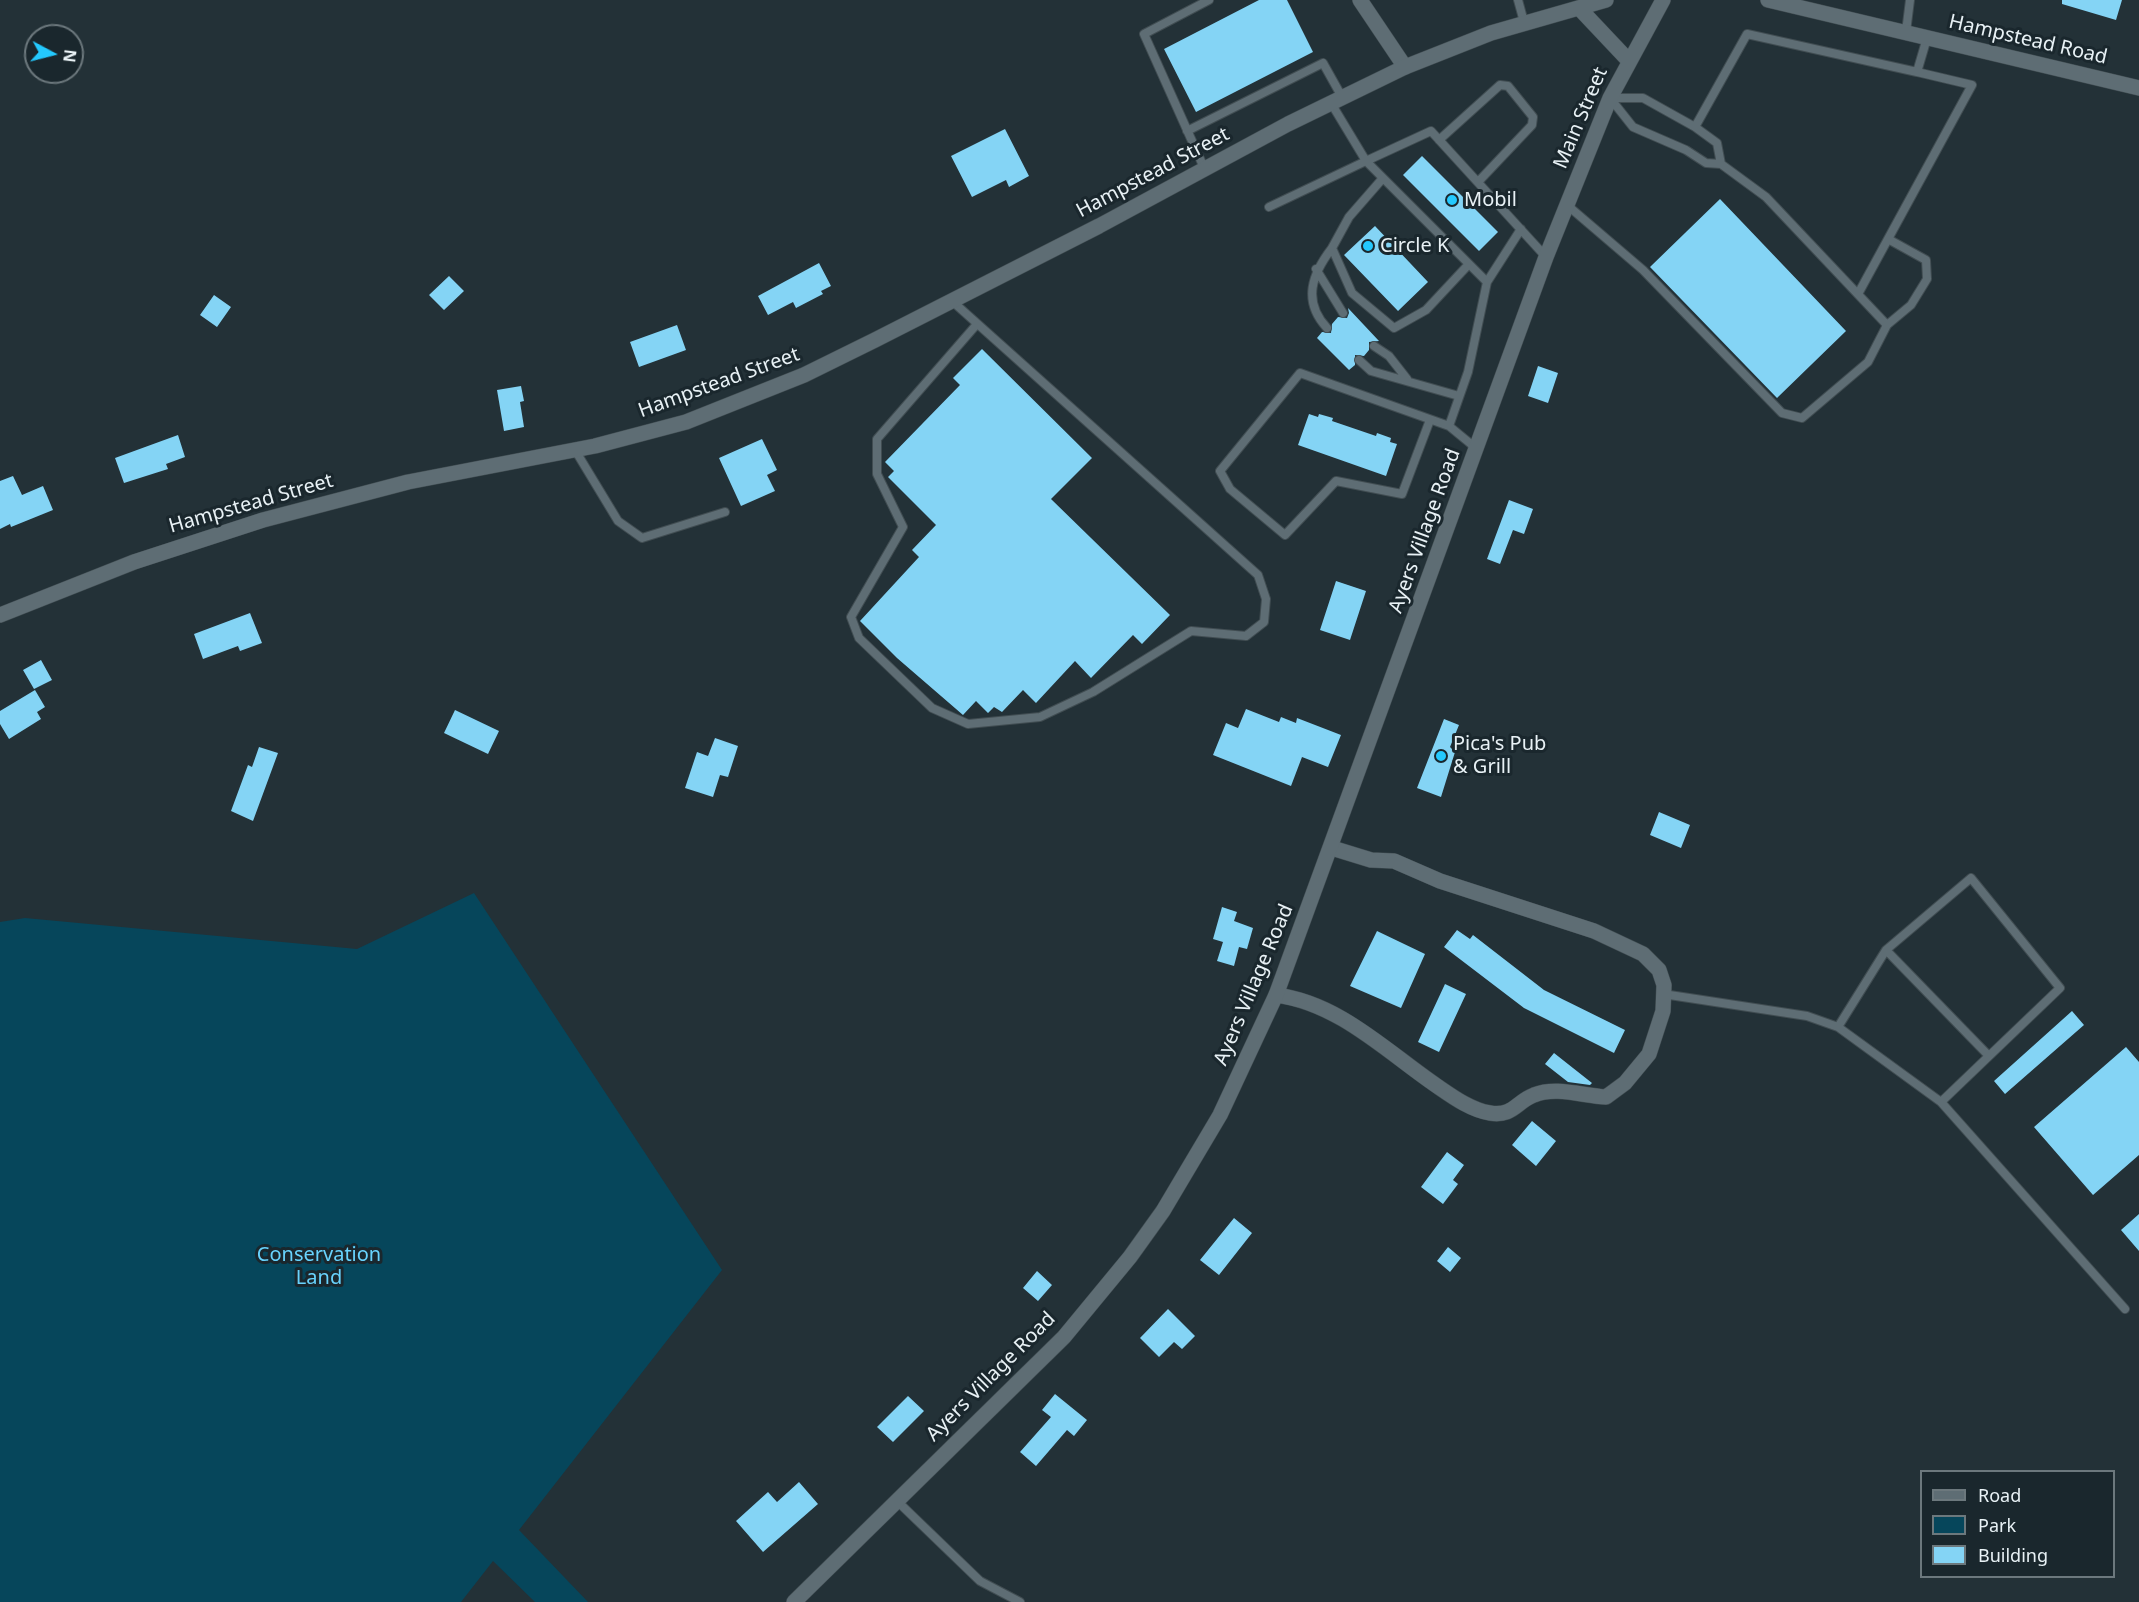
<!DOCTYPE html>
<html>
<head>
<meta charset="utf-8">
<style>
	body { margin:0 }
	#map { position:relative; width:2139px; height:1602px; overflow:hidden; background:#233137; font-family:"Noto Sans",sans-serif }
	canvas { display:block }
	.legend { position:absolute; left:1920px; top:1470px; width:195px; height:108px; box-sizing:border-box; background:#1a272d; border:2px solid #6c787d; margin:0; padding:8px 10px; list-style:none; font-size:18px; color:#e8f1f5 }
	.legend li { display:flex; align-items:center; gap:12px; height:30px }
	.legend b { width:30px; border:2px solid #6c787d }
	.north { position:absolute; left:24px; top:24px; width:60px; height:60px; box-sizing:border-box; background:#1a272d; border:2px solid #6c787d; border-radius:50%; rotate:97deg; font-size:16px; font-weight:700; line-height:24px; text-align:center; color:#e8f1f5 }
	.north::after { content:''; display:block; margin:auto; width:21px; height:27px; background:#24c9fe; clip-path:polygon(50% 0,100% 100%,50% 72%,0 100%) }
</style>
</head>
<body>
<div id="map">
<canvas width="2139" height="1602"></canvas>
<ul class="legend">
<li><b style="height:8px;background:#5e6d74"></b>Road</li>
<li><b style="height:16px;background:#06465b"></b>Park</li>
<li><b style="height:16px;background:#84d4f5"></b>Building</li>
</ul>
<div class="north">N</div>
</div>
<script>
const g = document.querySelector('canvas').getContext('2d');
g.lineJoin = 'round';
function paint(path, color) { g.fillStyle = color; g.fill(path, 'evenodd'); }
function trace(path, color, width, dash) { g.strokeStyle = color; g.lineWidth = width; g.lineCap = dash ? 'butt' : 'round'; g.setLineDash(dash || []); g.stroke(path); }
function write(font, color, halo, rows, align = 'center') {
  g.font = font + ' "Noto Sans",sans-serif'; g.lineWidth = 6; g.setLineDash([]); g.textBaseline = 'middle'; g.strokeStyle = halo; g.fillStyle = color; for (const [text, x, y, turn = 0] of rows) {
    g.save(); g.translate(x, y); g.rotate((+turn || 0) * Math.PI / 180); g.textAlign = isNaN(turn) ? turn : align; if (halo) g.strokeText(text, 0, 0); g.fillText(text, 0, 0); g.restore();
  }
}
paint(new Path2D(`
	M474 893 722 1270 519 1530 588 1602H535L493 1561 461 1602H0V922L25 918 357 949Z`), '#06465b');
paint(new Path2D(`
	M1259 0H1287L1313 52 1196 112 1164 49Z
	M2062 0H2122L2116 20 2062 4Z
	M1005 129 1029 176 1009 187 1006 180 972 197 951 156Z
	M1422 156 1498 232 1479 251 1403 175Z
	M1720 199 1846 331 1777 398 1650 267Z
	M1375 226 1428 282 1398 311 1344 255Z
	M819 263 831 286 821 291 823 294 796 308 793 302 768 315 758 296Z
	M449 276 464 291 444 310 429 295Z
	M214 295 231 307 217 327 200 315Z
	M1348 308 1379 341 1369 342V350L1364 356 1355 355V365L1349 370 1317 338 1322 332 1331 333 1332 324 1338 317 1347 318 1349 313Z
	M677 325 686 350 639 367 630 342Z
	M982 349 1092 458 1051 499 1170 615 1142 644 1133 635 1091 678 1075 661 1036 703 1023 690 1002 712 994 707 988 713 976 701 963 715 897 658 860 621 919 557 912 550 936 525 888 477 894 471 885 462 960 385 953 378Z
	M1538 366 1558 373 1548 403 1528 396Z
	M521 386 524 401 520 402 524 427 504 431 497 390Z
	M1309 414 1318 417 1319 414 1333 418 1332 421 1376 436 1377 433 1391 438 1390 442 1397 444 1386 476 1298 445Z
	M178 435 185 457 166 464 168 469 124 483 115 458Z
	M762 439 777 470 767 475 775 491 741 506 719 458Z
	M13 476 22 495 43 486 53 510 11 527 10 524 0 529V481Z
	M1509 500 1533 509 1524 534 1513 530 1500 564 1487 559Z
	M1336 581 1366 591 1350 640 1320 630Z
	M250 613 262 643 240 651 238 646 203 659 194 634Z
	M41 660 52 680 34 689 23 670Z
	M35 690 45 707 37 712 41 719 9 739 0 724V711Z
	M1246 709 1279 722 1281 717 1296 723 1297 718 1341 735 1328 767 1302 757 1291 786 1213 755 1226 723 1238 728Z
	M455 710 499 731 488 754 444 733Z
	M1444 719 1459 725 1450 747 1455 752 1441 797 1417 788Z
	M715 738 738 746 728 777 720 775 713 797 685 788 697 752 708 756Z
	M259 747 278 753 253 821 231 811 248 765 252 767Z
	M1659 812 1690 825 1681 848 1650 835Z
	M1222 907 1237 912 1234 921 1253 928 1247 949 1239 947 1234 966 1217 961 1223 942 1213 939Z
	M1457 930 1470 939 1473 935 1544 990 1625 1030 1614 1053 1524 1008 1444 947Z
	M1377 931 1425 954 1401 1008 1350 986Z
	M1445 984 1466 994 1439 1052 1418 1042Z
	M2072 1011 2084 1025 2005 1094 1994 1081Z
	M2126 1047 2139 1062V1155L2093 1195 2034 1127Z
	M1554 1053 1592 1083 1590 1085 1568 1082 1545 1064Z
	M1532 1121 1556 1141 1536 1166 1512 1145Z
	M1447 1152 1464 1165 1453 1180 1458 1184 1443 1204 1421 1187Z
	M2139 1214V1251L2121 1230Z
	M1234 1218 1252 1233 1219 1275 1200 1260Z
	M1448 1247 1461 1258 1450 1272 1437 1261Z
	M1037 1271 1052 1285 1038 1301 1023 1288Z
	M1168 1309 1195 1336 1182 1349 1174 1342 1159 1357 1140 1338Z
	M1055 1394 1087 1420 1074 1436 1067 1430 1036 1466 1020 1452 1051 1417 1042 1410Z
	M908 1396 924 1411 893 1442 877 1427Z
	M799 1482 818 1504 763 1552 736 1521 768 1492 777 1502Z`), '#84d4f5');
const lane = new Path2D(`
	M1518 0 1524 22
	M1906 32 1910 0
	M1610 98H1643L1695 127 1717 143 1721 164
	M1331 103 1366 161 1431 131 1546 257
	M1695 127 1747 34 1917 72 1927 38
	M1187 131 1323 63 1342 97
	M1439 140 1500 85 1508 86 1533 117 1532 125 1478 182
	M1205 170 1144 34 1209 0
	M1383 178 1349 217 1332 248 1352 293 1394 328 1426 310 1469 264
	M1567 205 1643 270 1782 413 1802 418 1868 362 1887 325 1766 197 1721 164 1706 163 1686 150 1633 127 1610 98
	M1269 207 1366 161 1487 282 1521 229
	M1316 269 1343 313
	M1858 294 1972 85 1917 72
	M952 301 1258 575 1266 599 1264 622 1246 636 1191 631 1093 692 1040 717 968 724 932 708 859 638 851 617 903 527 877 474V439L977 324
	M1887 325 1911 305 1927 279 1926 260 1888 239
	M1327 328C1302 301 1312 274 1332 248
	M1374 346 1389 356 1407 379
	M1359 360 1371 371 1459 396
	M1430 420 1402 494 1336 481 1285 535 1230 489 1220 471 1300 373 1449 426
	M1477 449 1449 426 1468 372 1487 282
	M575 450 618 521 642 538 725 512
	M1886 950 1989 1056
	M1663 994 1807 1016 1838 1027 1941 1102 2125 1309
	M1838 1027 1886 950 1971 878 2060 988 1941 1102
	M896 1500 980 1581 1020 1602`);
const street = new Path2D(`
	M1360 0 1405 67
	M1276 995C1339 1003 1387 1052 1437 1086 1453 1097 1471 1110 1490 1113 1513 1117 1517 1101 1534 1095 1556 1086 1583 1096 1606 1097L1625 1083 1649 1054 1663 1011 1664 985 1659 970 1643 954 1594 931 1440 881 1394 861 1371 860 1332 848`);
const secondary = new Path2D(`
	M1768 0 2139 88
	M1579 8 1629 61
	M0 615 134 562 263 520 408 482 595 446 686 422 804 375 875 340 1099 226 1288 124 1405 67 1491 33 1606 0
	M794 1602 1064 1337 1130 1257 1163 1211 1220 1115 1276 995 1546 257 1610 98 1663 0`);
trace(lane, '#414d52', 10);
trace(street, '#414d52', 16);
trace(secondary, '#414d52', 16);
trace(lane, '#5e6d74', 8);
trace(street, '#5e6d74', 15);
trace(secondary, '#5e6d74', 15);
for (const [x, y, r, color] of [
	[1452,200,6,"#24c9fe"],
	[1368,246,6,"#24c9fe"],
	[1441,756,6,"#24c9fe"]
]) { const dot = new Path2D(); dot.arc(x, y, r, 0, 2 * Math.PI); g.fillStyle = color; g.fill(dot); trace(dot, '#1a272d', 2); }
write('20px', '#e8f1f5', '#1a272d', [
	["Hampstead Road",2028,40,13],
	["Main Street",1581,118,-67],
	["Hampstead Street",1153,173,-28],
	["Hampstead Street",719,383,-20],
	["Hampstead Street",251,504,-16],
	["Ayers Village Road",1425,531,-70],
	["Ayers Village Road",1254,985,-67],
	["Ayers Village Road",991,1377,-45]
]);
write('20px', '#e8f1f5', '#1a272d', [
	["Mobil",1464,200],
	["Circle K",1380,246],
	["Pica's Pub",1453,744],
	["& Grill",1453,767]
], 'left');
write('20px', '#68d3fd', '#1a272d', [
	["Conservation",319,1255],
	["Land",319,1278]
]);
</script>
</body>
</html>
